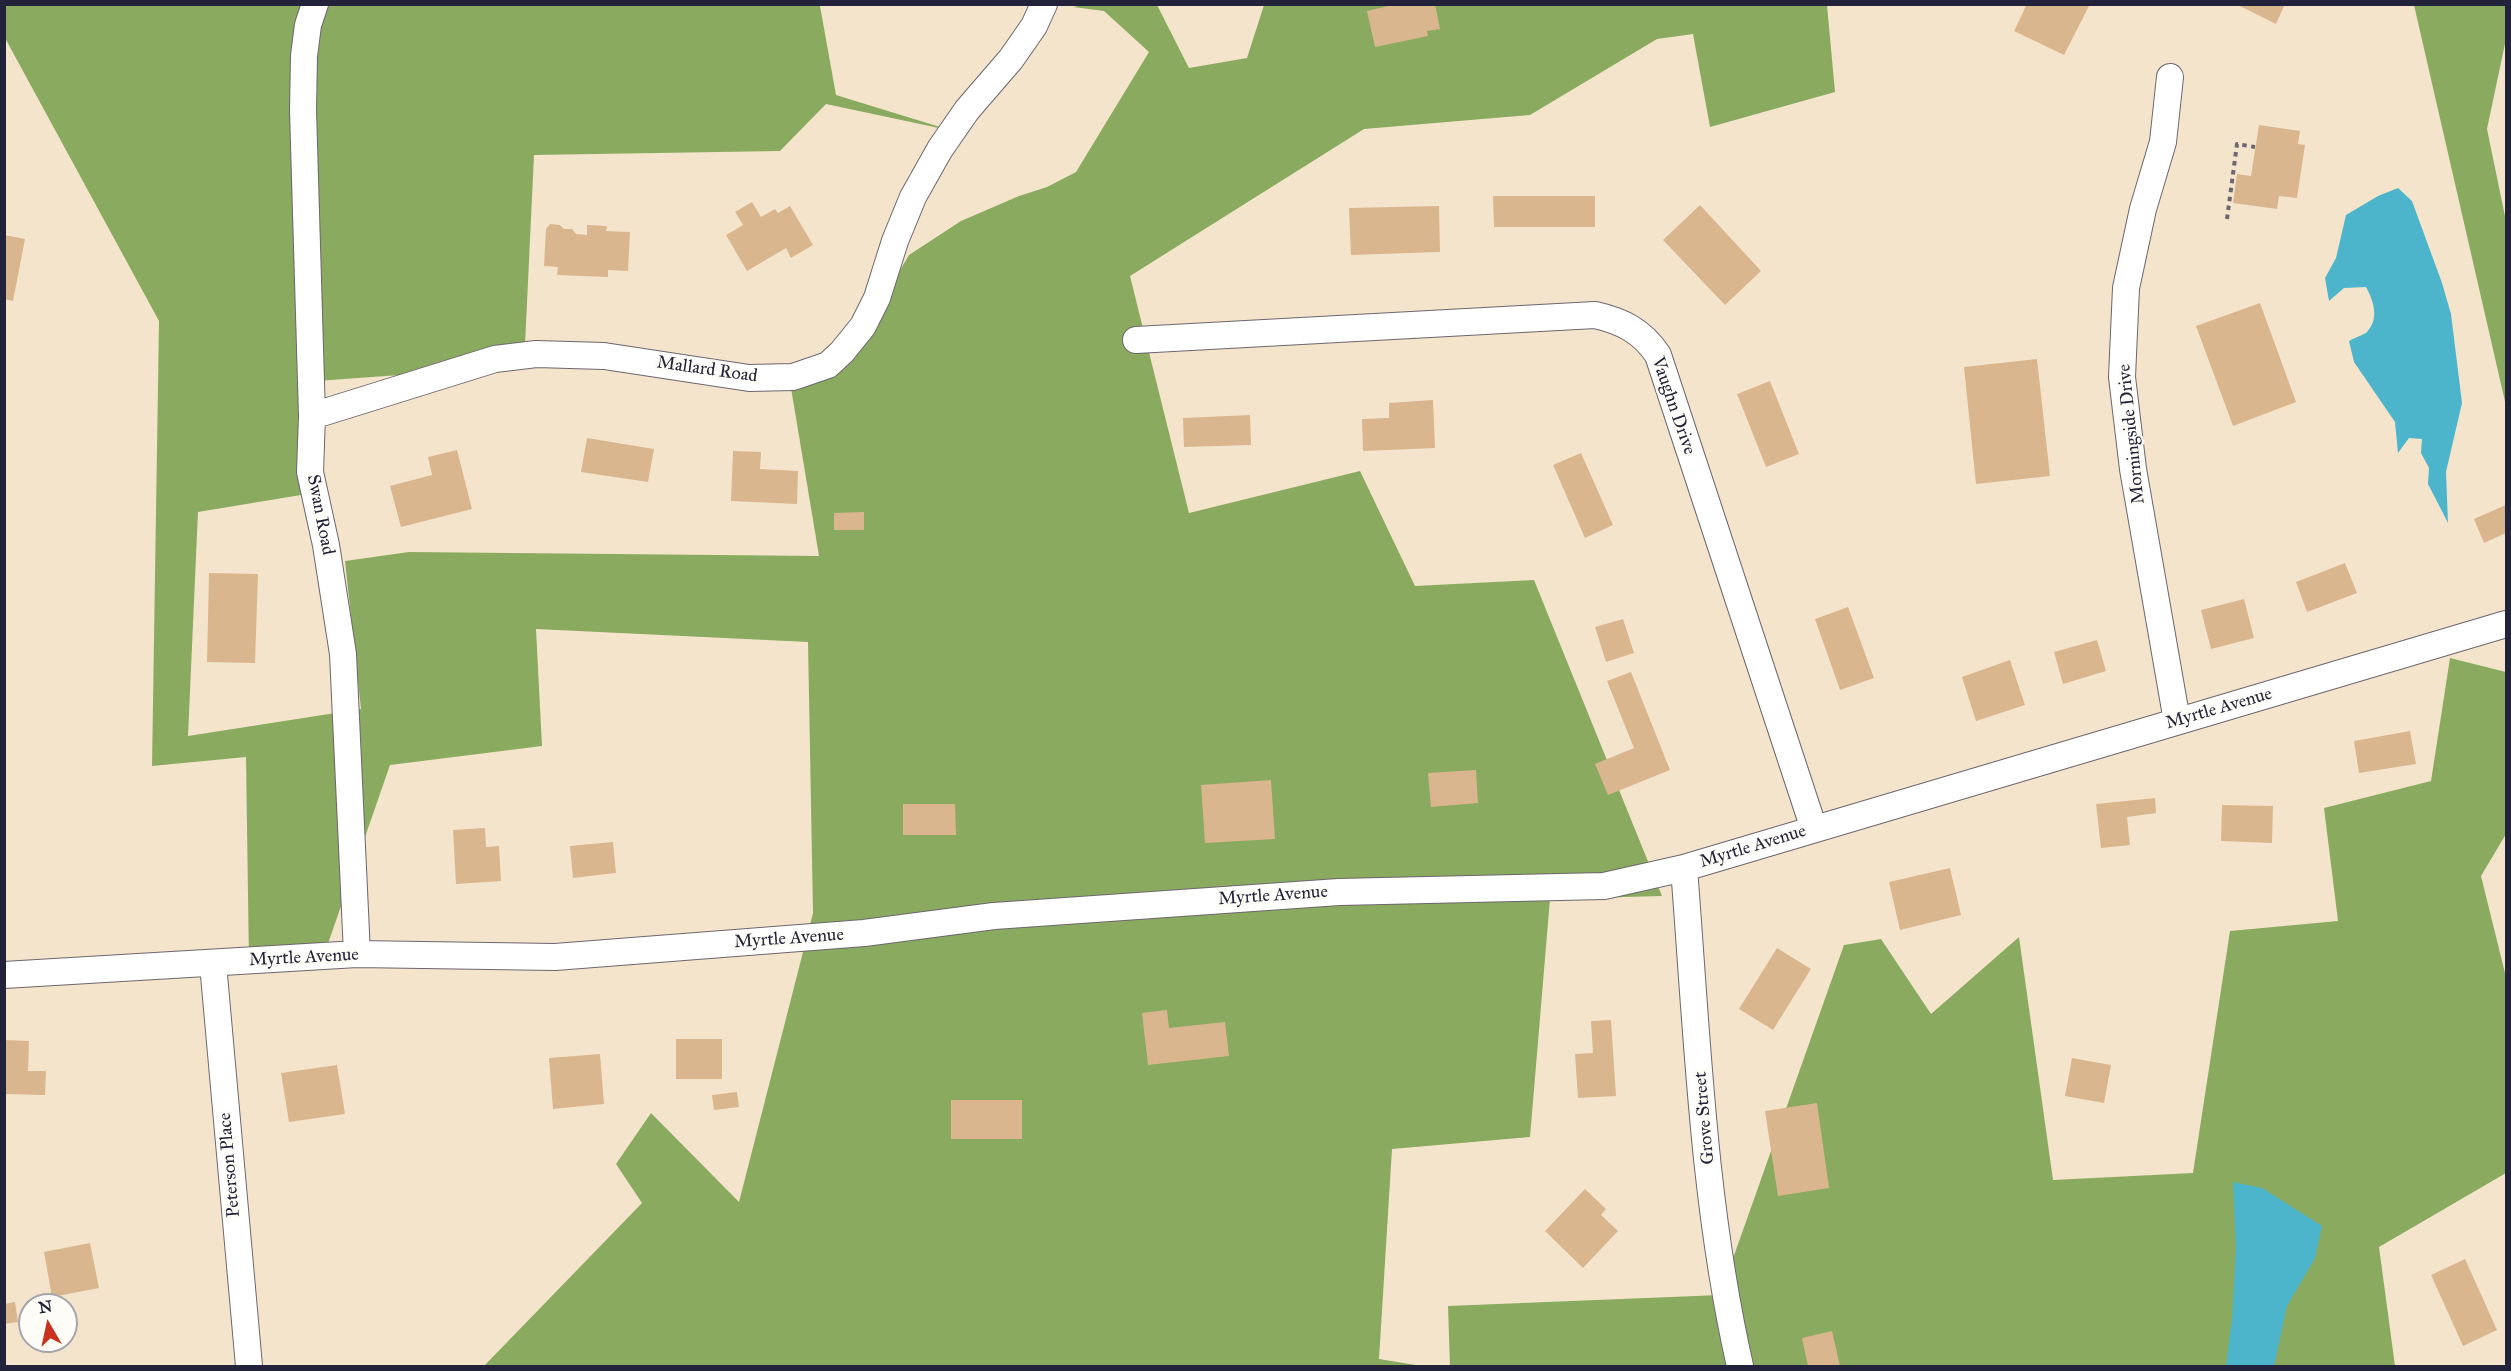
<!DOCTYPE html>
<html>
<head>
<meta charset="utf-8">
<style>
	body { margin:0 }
	#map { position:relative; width:2511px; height:1371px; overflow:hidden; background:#f5e4cc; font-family:"IM FELL Great Primer",serif }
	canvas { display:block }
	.frame { position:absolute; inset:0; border:6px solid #22223b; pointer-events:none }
	.north { position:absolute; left:18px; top:1293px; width:60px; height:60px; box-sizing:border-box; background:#fdfcf7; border:2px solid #a5a5ac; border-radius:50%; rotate:351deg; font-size:16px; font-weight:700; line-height:24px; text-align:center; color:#22223b }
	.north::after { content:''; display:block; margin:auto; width:21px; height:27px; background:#c8321e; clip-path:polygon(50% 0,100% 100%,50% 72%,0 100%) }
</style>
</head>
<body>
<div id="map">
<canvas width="2511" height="1371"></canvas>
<div class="frame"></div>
<div class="north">N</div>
</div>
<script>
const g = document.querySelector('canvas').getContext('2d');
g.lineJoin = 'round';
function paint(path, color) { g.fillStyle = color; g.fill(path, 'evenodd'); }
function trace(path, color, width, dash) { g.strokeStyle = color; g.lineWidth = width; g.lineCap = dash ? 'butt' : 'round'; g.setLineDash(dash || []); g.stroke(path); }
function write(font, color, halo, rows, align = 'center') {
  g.font = font + ' "IM FELL Great Primer",serif'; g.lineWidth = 5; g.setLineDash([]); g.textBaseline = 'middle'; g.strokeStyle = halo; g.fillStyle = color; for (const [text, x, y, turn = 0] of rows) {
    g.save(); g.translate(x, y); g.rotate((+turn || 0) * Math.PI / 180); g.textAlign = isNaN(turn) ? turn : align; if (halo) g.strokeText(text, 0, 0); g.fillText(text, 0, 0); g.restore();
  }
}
paint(new Path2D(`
	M781 4 820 6 836 95 953 131 826 104 780 151 534 155 524 366 303 382 307 494 198 512 188 736 361 709 345 561 409 552 819 556 791 388 849 357 909 255 961 221 1019 196 1047 187 1076 172 1149 52 1104 11 1073 7 1088 4 1157 5 1189 68 1247 58 1264 5H1827L1835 92 1710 127 1693 34 1657 39 1530 115 1364 129 1130 276 1189 513 1360 471 1415 586 1534 580 1662 896 1550 899 1530 1137 1392 1149 1379 1359 1422 1366H484L642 1203 616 1164 651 1113 739 1202 813 913 808 642 536 629 542 746 390 765 323 958 249 964 246 757 152 766 159 321 5 38 4 5Z
	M2414 5H2506V39L2487 129 2506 221V406Z
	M2450 658 2506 672V834L2481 876 2506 977V1173L2379 1247 2395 1366H1450L1448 1306 1720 1295 1844 945 1881 939 1931 1014 2019 937 2053 1180 2193 1173 2230 931 2338 921 2324 808 2431 781Z`), '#8aab5f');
paint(new Path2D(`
	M2398 188 2412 201 2442 283 2451 314 2462 403 2446 472 2448 523 2428 484 2429 468 2421 453 2422 439 2409 438 2398 453 2395 422 2354 362 2349 341C2354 338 2363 335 2367 332 2380 318 2373 300 2366 287L2344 288 2329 301 2325 278 2336 258 2346 215 2378 196Z
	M2233 1182 2262 1188 2322 1226 2315 1258 2287 1306 2274 1366H2226L2232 1319 2236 1249Z`), '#4db5cb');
paint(new Path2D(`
	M1397 4H1435L1440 29 1427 31 1428 36 1375 47 1367 11Z
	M2027 4H2090L2064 55 2014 31Z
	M2236 4H2285L2276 24Z
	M2259 125 2300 131 2298 144 2305 145 2297 198 2279 196 2277 209 2233 203 2237 174 2251 176Z
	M1493 196H1595V227H1494Z
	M752 202 761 217 775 209 778 213 790 206 813 245 791 258 786 248 747 271 726 235 743 225 735 212Z
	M1700 205 1761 271 1725 305 1663 240Z
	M1439 206 1440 252 1351 255 1349 208Z
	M550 224 560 225 564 229H572L576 234 587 235V225L607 226 606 231 630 232 628 271 608 270V277L557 275 558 267 544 266 546 229Z
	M4 235 25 239 13 301 4 299Z
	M2260 303 2296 402 2233 426 2196 326Z
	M2037 359 2050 476 1976 484 1964 367Z
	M1770 381 1799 454 1766 467 1737 394Z
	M1433 400 1435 448 1363 451 1362 419 1389 418V403Z
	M1250 415 1251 445 1184 447 1183 418Z
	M587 438 654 449 648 482 581 472Z
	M457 450 472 509 401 527 390 486 432 475 428 457Z
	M733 451 761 452 760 469 798 471 797 504 731 501Z
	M1581 453 1613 525 1585 538 1553 465Z
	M2506 505V533L2484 543 2474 519Z
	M864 512V530H834V513Z
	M2345 563 2357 593 2307 612 2296 582Z
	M209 573 258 574 255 663 207 662Z
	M2244 599 2254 638 2211 649 2201 610Z
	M1848 607 1874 678 1840 690 1815 619Z
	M1623 619 1634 653 1606 662 1595 627Z
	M2097 640 2106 671 2063 684 2054 652Z
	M2010 660 2025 705 1976 721 1962 677Z
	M1631 672 1670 770 1608 795 1595 764 1634 748 1607 681Z
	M2410 731 2416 764 2359 773 2354 741Z
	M1476 770 1478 803 1431 807 1428 773Z
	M1271 780 1275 839 1205 843 1201 785Z
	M2155 798 2156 813 2127 817 2130 845 2101 848 2096 804Z
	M903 804H955L956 835H903Z
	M2222 805 2273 806 2272 843 2221 841Z
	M485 828 486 847 499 846 501 881 456 884 453 830Z
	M613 842 616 873 573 878 570 846Z
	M1950 868 1961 915 1900 930 1889 882Z
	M1777 948 1811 969 1773 1030 1739 1009Z
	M1167 1010 1169 1028 1225 1022 1229 1056 1148 1065 1142 1013Z
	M1611 1020 1616 1096 1578 1098 1575 1054 1593 1053 1591 1021Z
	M676 1039H722V1079H676Z
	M4 1040 29 1041 28 1071H46L45 1095 4 1094Z
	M600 1054 604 1104 553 1109 549 1058Z
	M2072 1058 2111 1065 2104 1103 2065 1096Z
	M337 1065 345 1114 289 1122 281 1073Z
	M737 1092 739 1107 714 1110 712 1095Z
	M951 1100H1022V1139H951Z
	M1817 1103 1829 1188 1778 1196 1765 1111Z
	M1585 1189 1606 1209 1601 1215 1618 1231 1583 1268 1545 1231Z
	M90 1243 99 1288 52 1297 44 1252Z
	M2465 1259 2497 1330 2463 1346 2431 1275Z
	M15 1302 18 1322 4 1324V1304Z
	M1832 1331 1840 1366H1808L1802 1338Z`), '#dab68f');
const street = new Path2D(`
	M315 4 308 25 304 56 303 110 312 416 310 472 326 545 343 654 357 954
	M2170 77 2163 142 2143 209 2126 288 2122 377 2133 469 2177 721
	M1136 340 1595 315C1622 321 1642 331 1658 355L1814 829
	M312 416 495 359 536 354 604 356 749 378 793 377 828 365 842 352 863 326 877 298 895 241 913 197 940 149 967 110 1011 59 1034 26 1044 4
	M1684 868C1697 1034 1703 1203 1740 1366
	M213 964 249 1366
	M4 975 357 954 555 957 864 933 994 916 1339 892 1604 886 1684 868 2506 624`);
trace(street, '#6c666e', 28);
trace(new Path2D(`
	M2227 219 2237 144 2255 147`), '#6c666e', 4, [4.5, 4.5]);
trace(street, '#fff', 26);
write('18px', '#22223b', '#fdfcf7', [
	["Mallard Road",707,370,8],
	["Vaughn Drive",1673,406,71],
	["Morningside Drive",2132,434,-96],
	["Swan Road",320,515,79],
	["Myrtle Avenue",2219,709,-16],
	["Myrtle Avenue",1753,847,-17],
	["Myrtle Avenue",1273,896,-4],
	["Myrtle Avenue",789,939,-4],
	["Myrtle Avenue",304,958,-3],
	["Grove Street",1705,1118,-95],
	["Peterson Place",230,1165,-95]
]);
</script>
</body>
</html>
